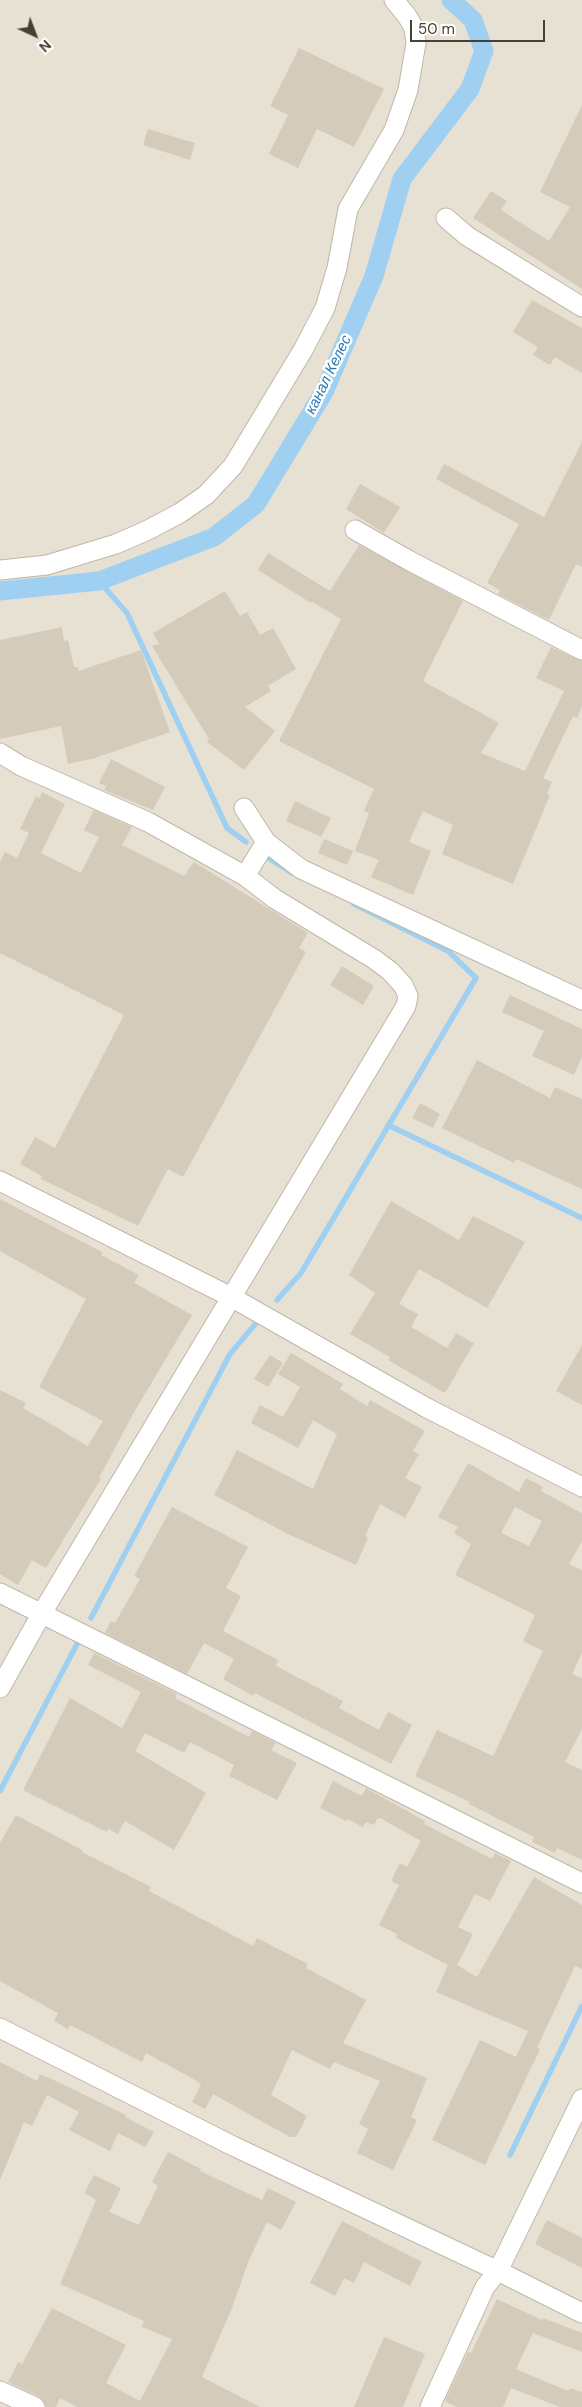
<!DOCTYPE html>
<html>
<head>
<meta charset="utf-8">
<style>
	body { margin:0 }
	#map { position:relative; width:582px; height:2407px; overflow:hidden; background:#f3efe5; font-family:"DM Sans",sans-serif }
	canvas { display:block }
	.north { position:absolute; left:10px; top:10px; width:50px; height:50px; -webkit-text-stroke:4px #fff; paint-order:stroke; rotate:137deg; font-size:14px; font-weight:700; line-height:20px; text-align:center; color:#463f34 }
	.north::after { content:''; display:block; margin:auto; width:18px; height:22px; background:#463f34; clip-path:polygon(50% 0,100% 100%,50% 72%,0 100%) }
	.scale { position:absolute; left:410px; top:20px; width:135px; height:22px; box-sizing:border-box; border:2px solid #463f34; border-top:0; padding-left:6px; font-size:15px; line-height:18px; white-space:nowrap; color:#463f34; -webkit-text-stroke:4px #fff; paint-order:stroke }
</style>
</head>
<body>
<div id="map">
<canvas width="582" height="2407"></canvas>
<div class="north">N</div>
<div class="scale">50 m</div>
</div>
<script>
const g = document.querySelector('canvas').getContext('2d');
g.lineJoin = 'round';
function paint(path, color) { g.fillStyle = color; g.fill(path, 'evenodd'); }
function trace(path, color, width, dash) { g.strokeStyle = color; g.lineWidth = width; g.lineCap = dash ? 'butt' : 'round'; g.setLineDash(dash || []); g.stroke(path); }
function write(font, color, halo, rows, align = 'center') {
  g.font = font + ' "DM Sans",sans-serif'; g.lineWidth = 5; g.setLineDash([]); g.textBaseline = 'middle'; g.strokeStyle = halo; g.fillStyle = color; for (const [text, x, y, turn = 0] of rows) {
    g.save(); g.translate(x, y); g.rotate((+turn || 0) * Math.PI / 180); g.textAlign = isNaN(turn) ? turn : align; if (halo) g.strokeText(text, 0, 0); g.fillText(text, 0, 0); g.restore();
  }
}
paint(new Path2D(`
	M0 0H582V2407H0Z`), '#e7e1d3');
trace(new Path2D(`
	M99 581 127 613 227 828 246 842
	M270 859 292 873
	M388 1125 582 1218
	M277 1300 301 1273 476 978 448 951 354 904
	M91 1618 230 1354 257 1322
	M0 1791 77 1644
	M510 2155 582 2006`), '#9fd0f2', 5.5);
trace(new Path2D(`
	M0 591 99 581 214 537 256 504 324 392 374 276 402 179 470 89 484 51 473 20 451 0`), '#9fd0f2', 19);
paint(new Path2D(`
	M299 48 384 89 354 147 317 129 298 168 269 154 288 115 270 106Z
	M582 105V289L473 218 491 191 507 201 501 210 549 241 570 207 540 192Z
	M148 129 195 143 190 160 143 145Z
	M532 300 582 328V373L555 357 550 365 533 355 538 347 513 332Z
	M582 442V567L576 564 549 620 498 594 500 590 487 583 519 524 436 479 444 464 544 517Z
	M360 484 400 507 384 533 346 509Z
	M359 545 463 601 423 681 499 723 481 753 525 771 564 691 536 678 551 647 582 661V707L577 718 573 716 543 778 552 782 547 794 550 795 513 884 442 854 453 825 423 811 409 842 431 851 413 895 371 877 379 860 355 851 369 813 364 811 374 789 279 741 341 619 312 602 311 603 258 570 268 553 330 591Z
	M225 591 240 616 247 612 260 635 273 628 296 669 268 686 271 691 245 707 275 731 244 770 207 742 209 739 152 646 159 644 153 633Z
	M62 627 64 641 68 640 74 667H78V671L141 650 170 732 95 758 68 764 61 726 0 739V640Z
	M111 759 165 787 153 810 104 790 106 786 99 783Z
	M42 792 65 804 41 853 81 873 99 837 84 830 94 810 132 827 122 845 184 876 194 862 308 933 299 948 306 952 183 1177 168 1169 138 1226 41 1179 42 1176 20 1164 35 1137 55 1148 124 1015 0 953V862L5 852 17 858 29 833 20 829 36 796 40 798Z
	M295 801 331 818 321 837 286 821Z
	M324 839 353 851 347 865 318 853Z
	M342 966 374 986 363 1005 330 985Z
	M510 995 582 1029V1057L574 1075 532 1056 544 1031 502 1012Z
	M477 1060 550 1098 555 1087 582 1099V1189L516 1159 514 1163 442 1128Z
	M420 1103 440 1114 433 1128 412 1118Z
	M0 1199 102 1252 101 1255 139 1275 134 1283 192 1315 133 1414 99 1478 101 1479 46 1568 32 1560 18 1585 0 1574V1390L26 1403 23 1408 88 1446 103 1421 39 1387 86 1299 0 1251Z
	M391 1201 459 1240 473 1216 525 1242 487 1308 419 1269 399 1304 418 1314 411 1327 447 1348 456 1333 474 1343 445 1393 388 1360 390 1357 350 1334 375 1293 349 1275Z
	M582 1345V1405L556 1391Z
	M291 1353 343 1384 340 1389 367 1406 370 1400 425 1431 413 1451 419 1454 405 1478 422 1487 405 1518 380 1504 365 1536 368 1538 356 1565 288 1534 214 1495 237 1450 313 1489 337 1434 313 1420 298 1448 251 1423 260 1405 283 1417 300 1387 278 1374Z
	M270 1355 283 1363 268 1387 254 1379Z
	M468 1463 519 1492 526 1478 543 1487 541 1491 582 1513V1541L569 1564 582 1570V1652L572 1674 582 1678V1729L565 1762 582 1770V1860L557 1848 555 1853 532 1842 534 1837 469 1804 470 1802 415 1776 437 1730 493 1756 543 1651 523 1641 535 1615 455 1575 471 1544 454 1533 458 1527 438 1517ZM515 1507 542 1521 529 1546 501 1533Z
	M172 1507 248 1547 226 1588 241 1596 223 1631 278 1660 276 1666 343 1701 339 1708 379 1730 388 1712 412 1725 391 1764 255 1693 253 1696 223 1679 234 1659 204 1643 187 1674 105 1633 111 1621 115 1623 140 1579 134 1576Z
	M94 1653 177 1694 175 1698 249 1737 252 1731 276 1743 271 1750 297 1763 277 1800 229 1776 234 1765 190 1742 184 1753 145 1733 135 1751 206 1793 174 1850 125 1821 118 1834 108 1829 107 1832 23 1790 70 1698 122 1728 141 1692 88 1665Z
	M333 1781 362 1796 366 1788 425 1821 424 1824 492 1859 495 1853 511 1861 490 1901 475 1894 458 1927 473 1934 457 1965 477 1977 534 1877 582 1905V1969L575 1966 537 2048 540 2049 485 2165 432 2140 480 2040 516 2057 528 2031 436 1992 448 1965 396 1938 397 1934 379 1925 399 1885 391 1881 400 1863 407 1867 421 1841 380 1818 377 1819 374 1825 366 1822 363 1827 347 1819 346 1821 320 1808Z
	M16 1815 82 1850V1852L151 1887 149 1891 253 1946 257 1938 308 1964 306 1968 366 2000 343 2043 427 2078 411 2117 417 2120 393 2170 357 2153 368 2129 359 2124 380 2081 334 2062 330 2069 292 2050 271 2095 307 2116 296 2137H290L213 2094 205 2109 192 2102 201 2084 195 2080 146 2053 142 2062 70 2025 68 2029 54 2021 58 2013 0 1981V1843Z
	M0 2062 37 2081 40 2074 56 2081 126 2115 125 2117 154 2132 145 2147 118 2133 110 2151 69 2130 79 2112 47 2095 32 2126 24 2122 0 2180Z
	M168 2152 201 2169 200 2171 262 2200 268 2188 296 2202 281 2230 267 2222 249 2260 232 2308 202 2377 260 2407H77L60 2398 56 2407H46L44 2401 40 2397 8 2382 18 2362 22 2364 52 2308 126 2345 106 2383 140 2401 172 2339 142 2327 144 2321 60 2284 96 2200 84 2193 94 2175 121 2188 109 2212 139 2225 158 2186 152 2182Z
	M547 2220 582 2238V2268L535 2244Z
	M342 2221 422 2262 410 2286 364 2262 354 2283 344 2278 335 2296 310 2283Z
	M497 2299 542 2320 543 2318 582 2333V2352L533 2333 516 2369 568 2391 570 2388 582 2392V2407H560L511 2388 503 2407H457L445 2401 468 2352 471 2353Z
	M384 2337 425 2354 403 2407H354Z`), '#d5cbba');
const minor = new Path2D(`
	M446 218 467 236 582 307
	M355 530 410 561 582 650
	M0 570 47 565 116 544 148 530 180 513 206 495 233 466 303 350 325 308 337 268 348 209 394 130 408 90 416 43 414 28 407 16 394 0
	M0 753 21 766 148 822 245 876 275 899 374 959 390 971 403 985 408 996 406 1006 42 1613 0 1688
	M244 808 266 842 301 869 582 1000
	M245 876 266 842
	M0 1181 231 1297 427 1408 582 1487
	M0 1593 582 1883
	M0 2028 233 2146 498 2271 582 2313
	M0 2391 35 2407
	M430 2407 485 2287 498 2271 582 2099`);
trace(minor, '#bfb7a7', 21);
trace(minor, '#fff', 19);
write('italic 15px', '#2a79b5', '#fff', [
	["канал Келес",329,375,-64]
]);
</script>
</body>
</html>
